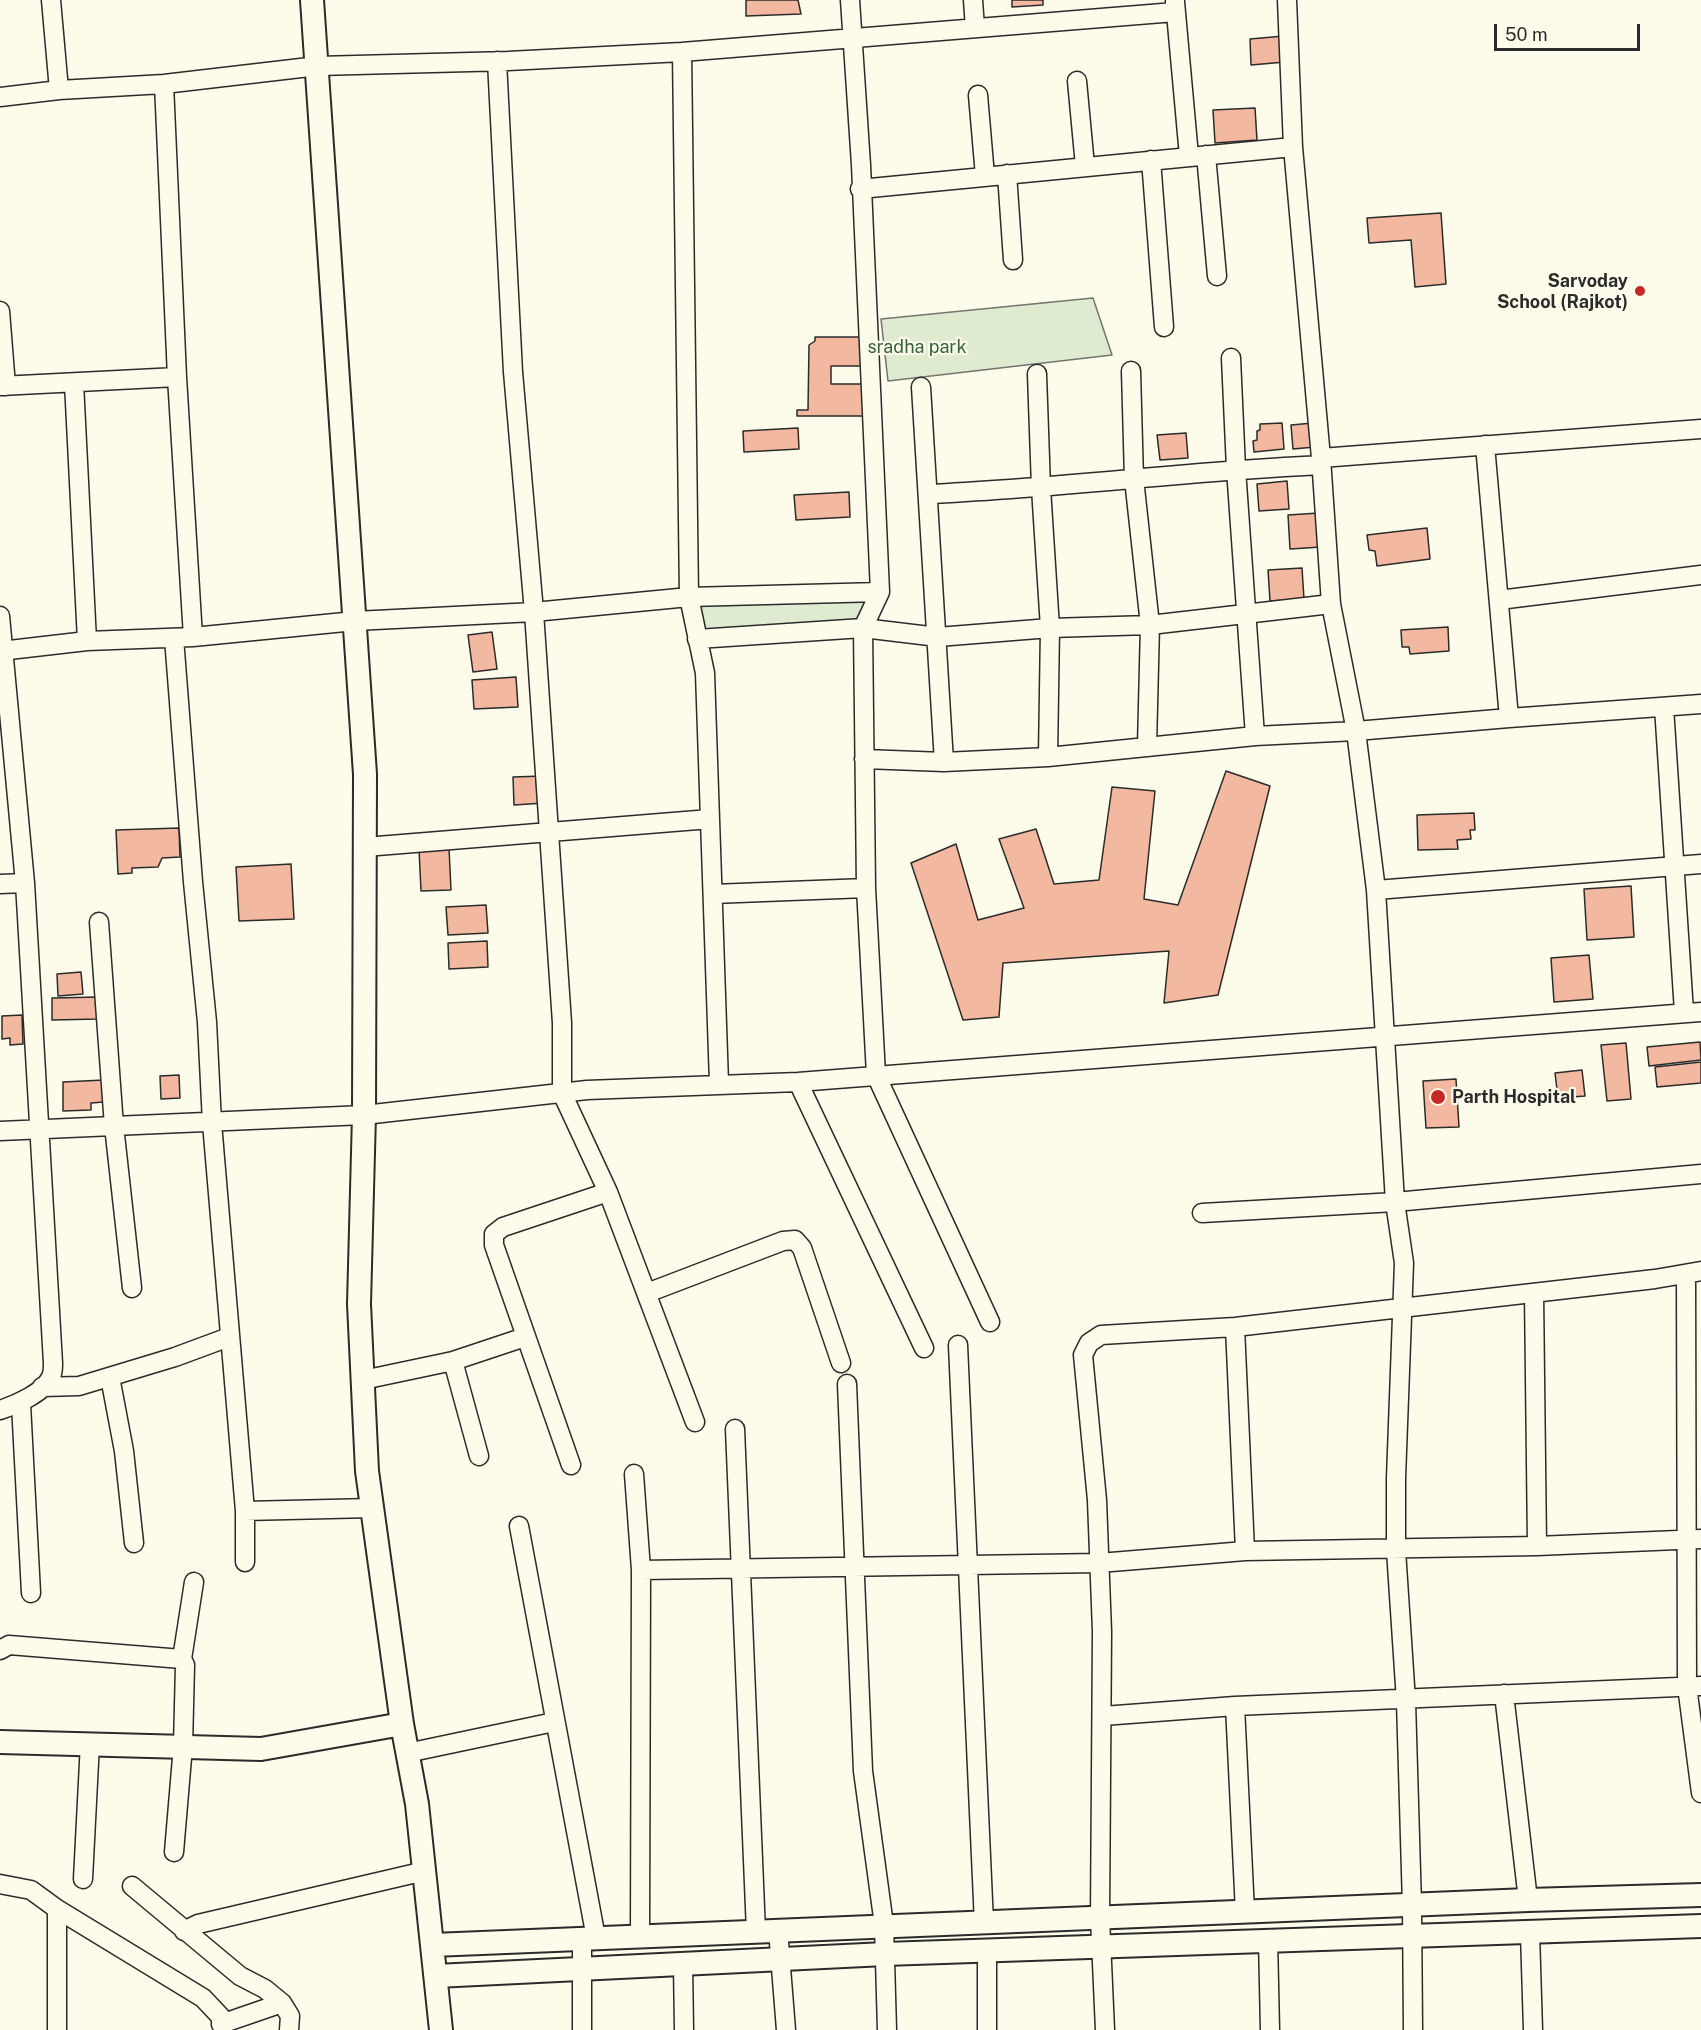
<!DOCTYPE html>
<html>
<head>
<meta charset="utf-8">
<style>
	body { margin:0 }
	#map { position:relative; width:1701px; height:2030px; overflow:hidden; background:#fdfbea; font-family:"Public Sans",sans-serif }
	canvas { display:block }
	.scale { position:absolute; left:1494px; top:24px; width:146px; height:27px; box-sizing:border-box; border:3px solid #2b2b2b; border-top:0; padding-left:8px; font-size:18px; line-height:21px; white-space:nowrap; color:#2b2b2b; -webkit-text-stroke:4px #fdfbea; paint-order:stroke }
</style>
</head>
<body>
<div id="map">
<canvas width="1701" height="2030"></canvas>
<div class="scale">50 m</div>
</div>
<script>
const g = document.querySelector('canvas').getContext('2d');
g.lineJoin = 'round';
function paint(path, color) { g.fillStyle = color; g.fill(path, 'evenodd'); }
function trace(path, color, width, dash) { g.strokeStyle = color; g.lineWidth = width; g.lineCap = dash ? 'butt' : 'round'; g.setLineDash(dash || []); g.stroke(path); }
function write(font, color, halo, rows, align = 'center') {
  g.font = font + ' "Public Sans",sans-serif'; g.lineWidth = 4.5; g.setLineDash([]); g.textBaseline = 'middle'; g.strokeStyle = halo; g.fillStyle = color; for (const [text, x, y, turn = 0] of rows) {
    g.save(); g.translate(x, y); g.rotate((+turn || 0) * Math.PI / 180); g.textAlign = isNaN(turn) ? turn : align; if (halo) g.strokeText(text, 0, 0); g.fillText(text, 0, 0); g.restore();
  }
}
const green = new Path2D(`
	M1093 298 1112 355 888 381 881 319Z
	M868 593 863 628 697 639 702 596Z`);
paint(green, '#deebd1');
trace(green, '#74746e', 1.5);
const building = new Path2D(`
	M746 0H798L801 14 746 16Z
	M1012 0H1043V5L1012 7Z
	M1284 36 1285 62 1251 65 1250 39Z
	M1255 108 1257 140 1215 143 1213 110Z
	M1441 213 1446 284 1415 287 1411 240 1369 243 1367 218Z
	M815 337H862V366H831V384H866V416H797V410H808L809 345 815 341Z
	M1282 423 1284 449 1254 452 1253 441 1257 440V431L1260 430V424Z
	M1313 423 1315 447 1293 449 1291 425Z
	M798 428 799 449 744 452 743 431Z
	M1186 433 1188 458 1160 460 1157 435Z
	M1287 481 1289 509 1259 511 1257 484Z
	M849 492 850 517 796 520 794 495Z
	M1319 513 1321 547 1290 549 1288 515Z
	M1427 528 1430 559 1377 566 1375 551 1369 550 1367 535Z
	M1302 568 1304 599 1270 601 1268 570Z
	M1448 627 1449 651 1410 654 1409 647H1402L1401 630Z
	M492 632 497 669 473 672 468 635Z
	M516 677 518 707 474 709 472 680Z
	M1226 771 1270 786 1218 995 1164 1003 1169 951 1003 963 999 1017 963 1020 911 863 956 844 978 920 1024 908 999 839 1036 829 1054 884 1099 880 1112 787 1155 791 1144 899 1178 905Z
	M543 776 544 803 514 805 513 777Z
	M1474 813 1475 830H1470L1471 839 1457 840 1458 849 1418 850 1417 815Z
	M179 828 180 857 162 858 158 867 132 868V873L118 874 116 830Z
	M449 848 451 890 421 891 419 849Z
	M291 864 294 919 239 921 236 867Z
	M1631 886 1634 937 1587 940 1584 889Z
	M486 905 488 933 448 935 446 907Z
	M487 941 488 967 449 969 448 943Z
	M1589 955 1593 999 1554 1002 1551 958Z
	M81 972 83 994 58 996 57 974Z
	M99 997V1019L52 1020V998Z
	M22 1015 23 1044 10 1045V1038L2 1039V1016Z
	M1700 1042 1701 1060 1649 1066 1647 1047Z
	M1626 1043 1631 1099 1607 1101 1601 1045Z
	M1701 1062V1083L1657 1087 1655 1067Z
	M1582 1070 1585 1096 1558 1098 1555 1073Z
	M179 1075 180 1098 161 1099 160 1076Z
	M1456 1079 1459 1127 1426 1128 1423 1081Z
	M104 1080V1102L91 1103V1110L63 1111V1082Z`);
paint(building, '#f2b8a0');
trace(building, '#2b2b2b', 1.5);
const minor = new Path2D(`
	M51 0 59 90
	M850 0 861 165 880 592 863 628 866 888 876 1075 990 1322
	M973 0 975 28
	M1287 0 1293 147 1321 458 1701 429
	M1175 2 1189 156
	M682 52 689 597 705 673 719 1083
	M497 61 513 372 534 612 562 1023V1093L608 1192 695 1422
	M1077 81 1085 166
	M164 84 177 377 193 637
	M978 95 985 176
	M0 97 59 90 164 84 318 66 508 61 682 52 1175 12
	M1206 155 1217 276
	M1151 160 1164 327
	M1007 174 1013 260
	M860 189 1293 147
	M0 311 6 386
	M1231 358 1236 469 1255 736
	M1131 371 1134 479 1150 625 1147 746
	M1037 374 1041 488 1050 628 1048 757
	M74 383 87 641
	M0 386 177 377
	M921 387 944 762
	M1485 445 1509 718 1701 704
	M1321 458 1331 604 1356 731 1376 890 1395 1202 1404 1263 1396 1478V1550L1406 1701 1412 1906 1413 2030
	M928 494C1060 488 1190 471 1321 465
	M1499 600 1701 575
	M0 616 25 883 53 1363C53 1367 53 1373 51 1377 44 1393 15 1405 0 1410
	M174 638 193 882 207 1022 212 1123 245 1511V1562
	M697 639 863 628 938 637 1050 628 1150 625 1331 604
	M0 651 87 641 193 637 355 621 534 612 689 597 880 592
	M1664 707 1684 1012
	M864 759 944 762 1048 757 1255 736 1356 731 1509 718
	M365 847 710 819
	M0 884 25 883
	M1376 890 1701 864
	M713 894 866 888
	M99 922 114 1126 132 1288
	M798 1082 924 1348
	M0 1131 364 1115 587 1090 798 1082 1701 1012
	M1202 1213 1395 1202 1701 1174
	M1686 1274 1687 1686 1701 1793
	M647 1293 783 1241 795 1240 802 1248 841 1363
	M1534 1293 1537 1546
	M1235 1327 1245 1551
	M958 1345 984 1923
	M453 1361 479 1456
	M110 1377 124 1451 134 1543
	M363 1380 453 1361 525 1337
	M847 1384 863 1771 884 1925 887 2030
	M42 1387 79 1386 175 1357 229 1337
	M21 1404 31 1593
	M735 1429 756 1932
	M571 1465 494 1245V1234L503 1227 608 1192
	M634 1474 641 1570 640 1937
	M245 1511 372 1508
	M519 1526 596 1938
	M641 1570 1099 1563 1245 1551 1537 1546 1701 1539
	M0 1650 9 1645 182 1659 185 1665 183 1746 174 1852
	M182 1659 194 1582
	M1504 1694 1528 1900
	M1235 1706 1245 1912
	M1103 1716 1235 1706 1701 1686
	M407 1753 554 1722
	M83 1879 90 1743
	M0 1884 31 1890 57 1909V2030
	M132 1886 240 1976 265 1989 282 2003 290 2016 289 2030
	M57 1909 203 1998 220 2016 223 2030
	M778 1930 786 2030
	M184 1931 198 1924 425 1871
	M1530 1933 1533 2030
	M582 1939V2030
	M1268 1939 1270 2030
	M987 1950V2030
	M683 1964 684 2030
	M221 2024 282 2003
	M1105 2030 1100 1918 1102 1632 1097 1500 1083 1355 1089 1343 1101 1335 1235 1327 1655 1279 1701 1271`);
const tertiary = new Path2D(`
	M312 0 365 774 364 1115 359 1304 367 1471 402 1724 417 1804 441 2030
	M0 1742 261 1749 402 1724
	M433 1945 1528 1900 1701 1895
	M436 1976 885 1954 1701 1926`);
trace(minor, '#2b2b2b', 21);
trace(tertiary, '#2b2b2b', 26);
trace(minor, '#fdfbea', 18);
trace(tertiary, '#fdfbea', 22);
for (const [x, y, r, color] of [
	[1640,291,6,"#c62828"],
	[1438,1097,8,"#c62828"]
]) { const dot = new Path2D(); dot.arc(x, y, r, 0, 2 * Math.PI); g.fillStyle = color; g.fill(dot); trace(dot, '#fdfbea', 2); }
write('bold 18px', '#2b2b2b', '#fdfbea', [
	["Sarvoday",1628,281],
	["School (Rajkot)",1628,302],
	["Parth Hospital",1452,1097,"left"]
], 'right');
write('18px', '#34623c', '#fdfbea', [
	["sradha park",917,347]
]);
</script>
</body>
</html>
